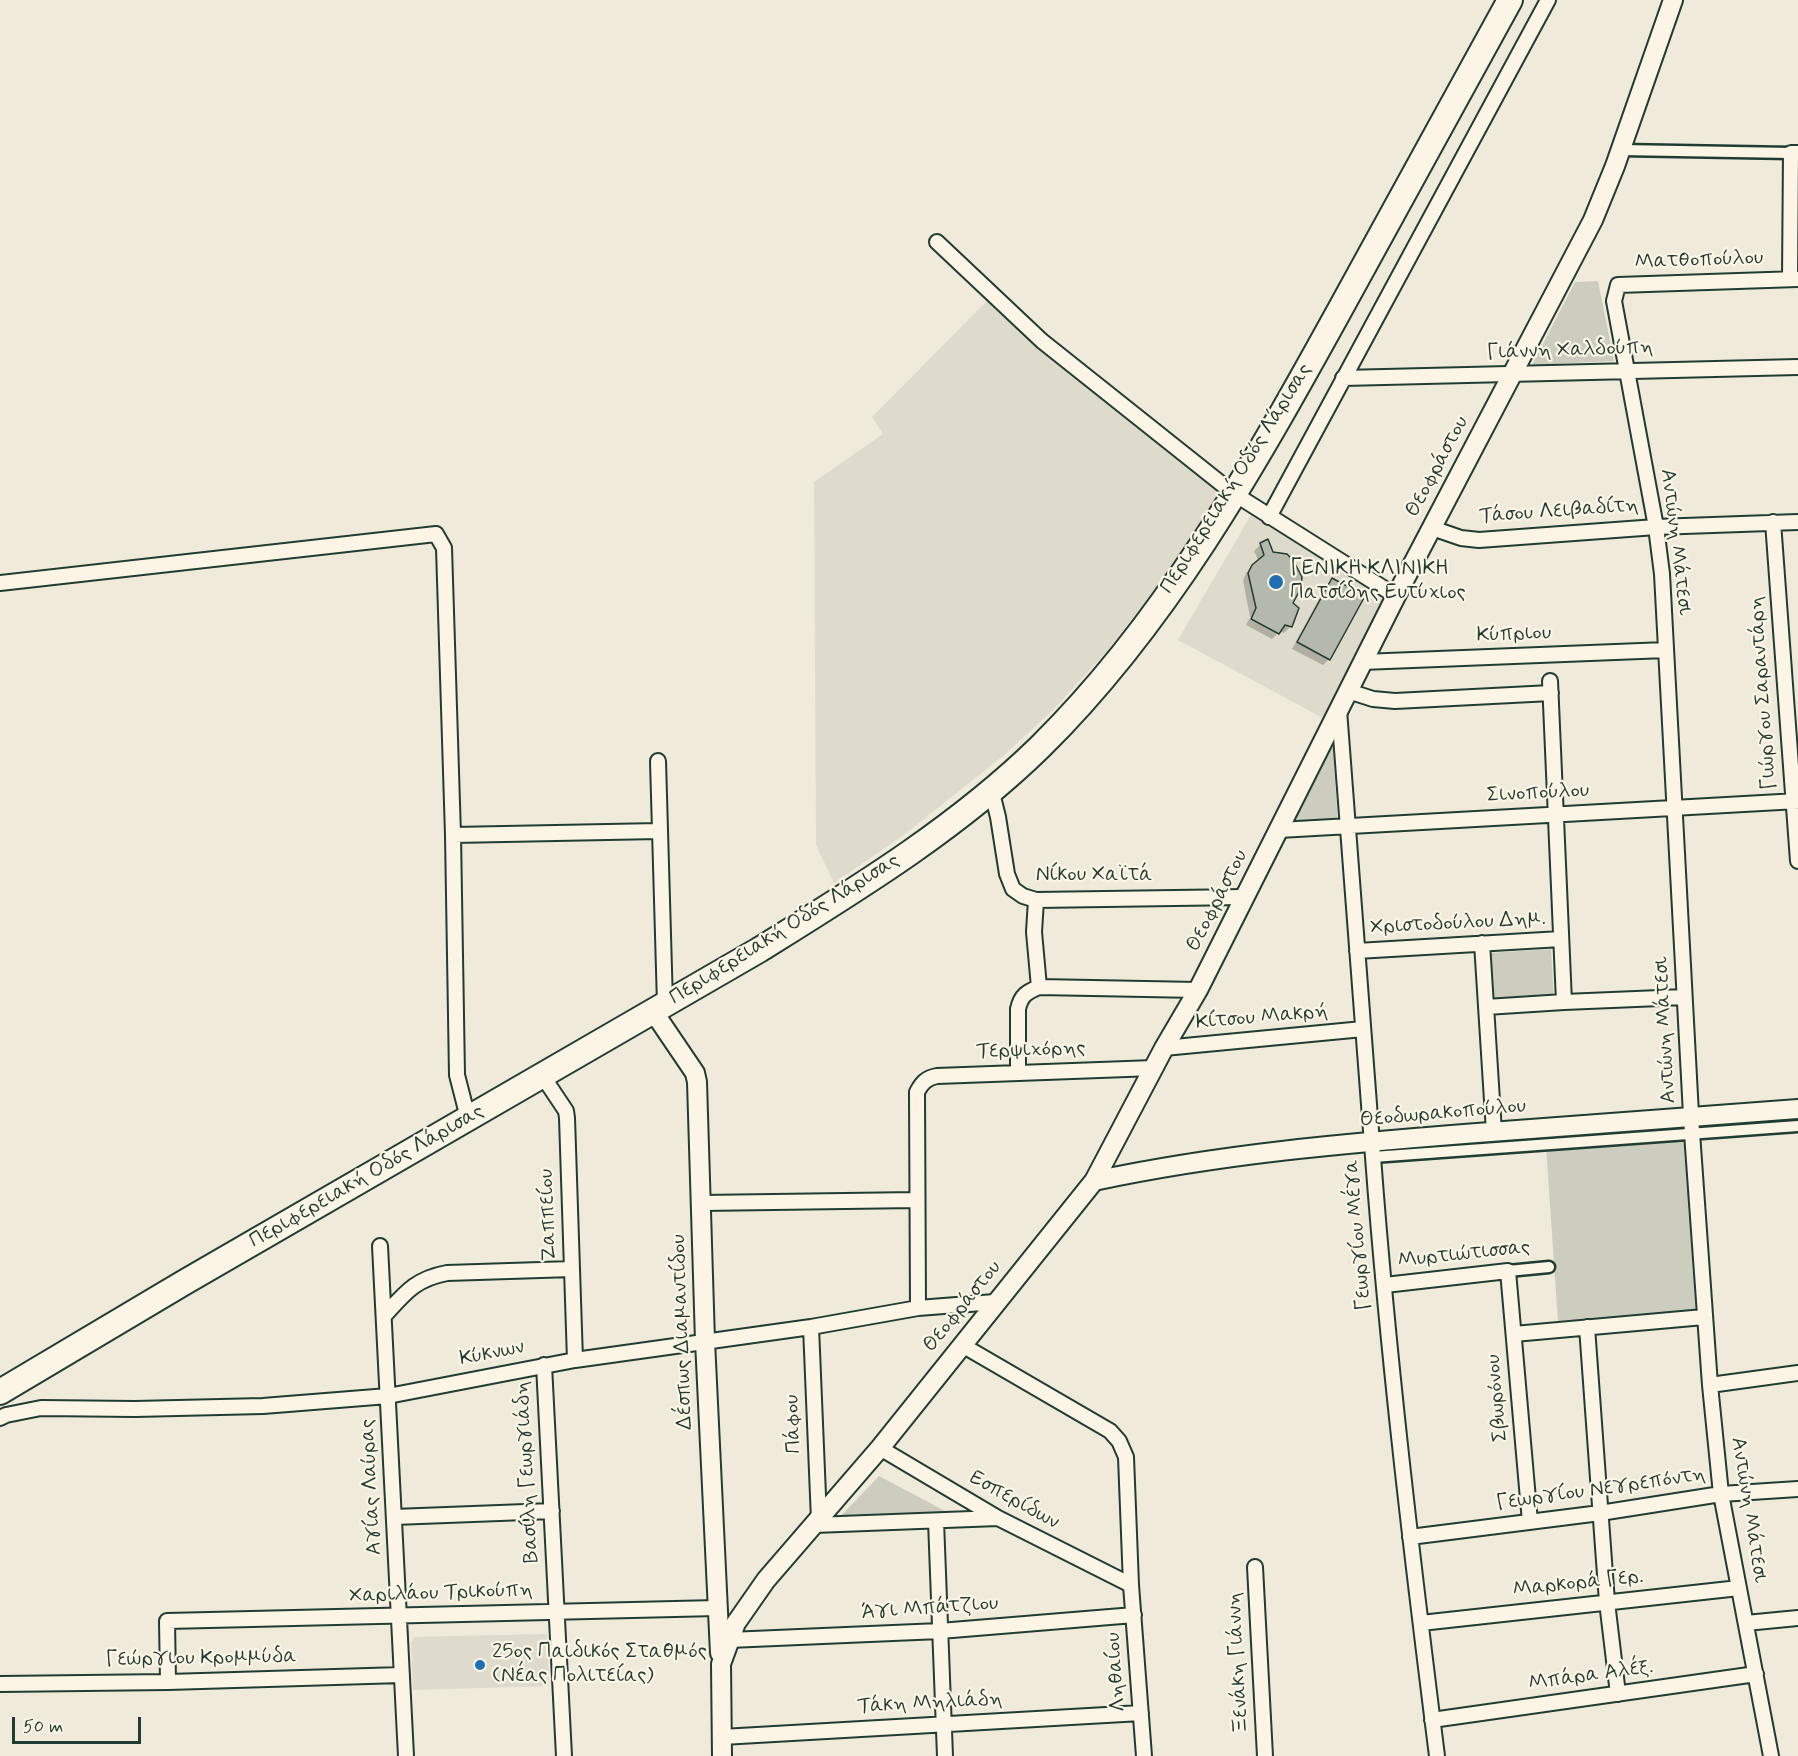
<!DOCTYPE html>
<html>
<head>
<meta charset="utf-8">
<style>
	body { margin:0 }
	#map { position:relative; width:1798px; height:1756px; overflow:hidden; background:#efeada; font-family:Mynerve,sans-serif }
	canvas { display:block }
	.scale { position:absolute; left:12px; top:1717px; width:129px; height:27px; box-sizing:border-box; border:3px solid #1f3d34; border-top:0; padding-left:8px; font-size:18px; line-height:21px; white-space:nowrap; color:#1f3d34; -webkit-text-stroke:4px #fcf5e5; paint-order:stroke }
</style>
</head>
<body>
<div id="map">
<canvas width="1798" height="1756"></canvas>
<div class="scale">50 m</div>
</div>
<script>
const g = document.querySelector('canvas').getContext('2d');
g.lineJoin = 'round';
function paint(path, color) { g.fillStyle = color; g.fill(path, 'evenodd'); }
function trace(path, color, width, dash) { g.strokeStyle = color; g.lineWidth = width; g.lineCap = dash ? 'butt' : 'round'; g.setLineDash(dash || []); g.stroke(path); }
function write(font, color, halo, rows, align = 'center') {
  g.font = font + ' Mynerve,sans-serif'; g.lineWidth = 4.5; g.setLineDash([]); g.textBaseline = 'middle'; g.strokeStyle = halo; g.fillStyle = color; for (const [text, x, y, turn = 0] of rows) {
    g.save(); g.translate(x, y); g.rotate((+turn || 0) * Math.PI / 180); g.textAlign = isNaN(turn) ? turn : align; if (halo) g.strokeText(text, 0, 0); g.fillText(text, 0, 0); g.restore();
  }
}
paint(new Path2D(`
	M990 298 1221 492 1177 560 1108 650 1052 711 1003 756 905 834 834 883 816 845 814 482 883 434 872 417Z
	M1251 515 1388 596 1323 718 1178 640Z
	M547 1634 549 1686 413 1690 411 1643 414 1637Z`), '#dedbcc');
paint(new Path2D(`
	M1598 281 1614 361 1532 365 1575 282Z
	M1331 748H1333L1338 824 1293 825Z
	M1551 949 1554 999 1491 1003 1488 953Z
	M1685 1136 1696 1311 1558 1322 1546 1146Z
	M879 1476 945 1511 947 1514 835 1522Z`), '#cccdbf');
paint(new Path2D(`
	M1261 544 1292 604 1291 626 1284 633 1250 617 1243 580 1246 573 1259 562 1254 551Z
	M1332 580 1329 659 1323 665 1292 649 1326 586Z
	M1249 619 1277 634 1272 639 1246 625Z`), '#0003');
const building = new Path2D(`
	M1268 539 1273 552 1287 554 1293 560 1302 577 1301 588 1293 603 1299 608 1292 627 1285 625 1279 634 1251 619 1256 608 1248 573 1252 565 1264 555 1260 543Z
	M1332 578 1365 596 1330 660 1297 642Z`);
paint(building, '#b5b9ad');
trace(building, '#1f3d34', 1.5);
const pedestrian = new Path2D(`
	M1621 150 1791 153
	M1373 1157 1798 1126
	M1508 1271 1549 1267`);
const minor = new Path2D(`
	M937 242 1042 341 1233 493 1396 596
	M1790 279 1791 153H1798
	M1343 378 1798 367
	M1269 517 1548 0
	M1773 522 1798 861
	M1432 528 1461 538 1479 540 1656 527 1798 522
	M0 583 436 534 444 548 453 835 457 1075 468 1118
	M1362 662 1666 650
	M1550 681 1564 1002
	M1348 691 1373 699 1395 701 1551 693
	M1339 710C1351 859 1362 1008 1373 1157 1388 1357 1412 1557 1437 1756
	M658 761 665 1004
	M991 789 998 817 1007 874 1013 889 1023 896 1036 900 1244 897
	M1279 830 1798 801
	M453 835 659 831
	M1036 900 1034 932 1039 987
	M1482 943 1494 1132
	M1357 951 1561 939
	M1486 1007 1564 1002 1684 997
	M1164 1048 1363 1029
	M1018 1072V1009C1021 995 1027 992 1039 987L1198 990
	M542 1075 566 1111 567 1118 575 1360
	M702 1203 916 1200
	M380 1246 406 1756
	M1385 1285 1508 1271 1530 1522
	M918 1308 917 1092C922 1083 926 1078 937 1076L1154 1068
	M384 1316C405 1293 415 1279 447 1273L572 1269
	M811 1327 819 1520
	M1587 1327 1607 1602 1618 1694
	M1514 1334 1704 1317
	M962 1345 1110 1431 1119 1441 1126 1457 1131 1585 1144 1756
	M544 1365 564 1756
	M1710 1385 1798 1373
	M0 1418 6 1415 41 1408 135 1409 263 1406 388 1396 575 1360 811 1327 918 1308 995 1302
	M880 1448 998 1518 1131 1585
	M394 1517 552 1511
	M936 1521 945 1756
	M814 1525 998 1518
	M1410 1537 1600 1513 1721 1494 1798 1489
	M1255 1567 1265 1756
	M1421 1623 1739 1588
	M1746 1623 1798 1618
	M729 1640 940 1631 1134 1615
	M168 1682 167 1621 717 1608
	M0 1684 168 1682 402 1675
	M1432 1720 1756 1674
	M722 1737 1141 1713
	M1771 1756 1721 1494 1710 1385 1692 1133 1662 574 1656 527 1614 301 1618 285 1798 279`);
const tertiary = new Path2D(`
	M653 1011 695 1073 697 1082 705 1341 720 1653
	M1094 1181C1220 1154 1348 1143 1477 1133 1584 1125 1691 1117 1798 1109
	M722 1756 721 1664 736 1623 766 1580 880 1448 1094 1181 1164 1048 1198 990 1396 596 1593 220 1615 166 1673 0`);
const trunk = new Path2D(`
	M0 1392 185 1282 759 950C857 889 957 828 1040 747 1165 624 1253 467 1337 315 1394 210 1452 105 1510 0`);
trace(pedestrian, '#1f3d34', 15);
trace(minor, '#1f3d34', 18);
trace(tertiary, '#1f3d34', 22);
trace(trunk, '#1f3d34', 28);
trace(pedestrian, '#fcf5e5', 10);
trace(minor, '#fcf5e5', 14);
trace(tertiary, '#fcf5e5', 18);
trace(trunk, '#fcf5e5', 24);
for (const [x, y, r, color] of [
	[1276,582,8,"#1f6fb2"],
	[480,1665,6,"#1f6fb2"]
]) { const dot = new Path2D(); dot.arc(x, y, r, 0, 2 * Math.PI); g.fillStyle = color; g.fill(dot); trace(dot, '#fcf5e5', 2); }
write('21px', '#1f3d34', '#fcf5e5', [
	["Ματθοπούλου",1699,261,-2],
	["Γιάννη Χαλδούπη",1570,351,-2],
	["Θεοφράστου",1438,467,-62],
	["Περιφερειακή Οδός Λάρισας",1237,479,-58],
	["Τάσου Λειβαδίτη",1559,512,-4],
	["Αντώνη Μάτεσι",1675,542,83],
	["Κύπριου",1514,635,-2],
	["Γιώργου Σαραντάρη",1764,693,-94],
	["Σινοπούλου",1538,794,-3],
	["Νίκου Χαϊτά",1094,876],
	["Θεοφράστου",1218,901,-63],
	["Χριστοδούλου Δημ.",1458,924,-3],
	["Περιφερειακή Οδός Λάρισας",785,930,-32],
	["Κίτσου Μακρή",1262,1018,-5],
	["Αντώνη Μάτεσι",1666,1030,-93],
	["Τερψιχόρης",1031,1051,-2],
	["Θεοδωρακοπούλου",1443,1114,-5],
	["Περιφερειακή Οδός Λάρισας",367,1177,-30],
	["Ζαππείου",549,1215,-92],
	["Γεωργίου Μέγα",1359,1235,-95],
	["Μυρτιώτισσας",1464,1255,-6],
	["Θεοφράστου",963,1307,-51],
	["Δέσπως Διαμαντίδου",683,1332,-92],
	["Κύκνων",492,1354,-11],
	["Σβωρόνου",1498,1398,-95],
	["Πάφου",794,1424,-92],
	["Βασίλη Γεωργιάδη",528,1472,-93],
	["Αγίας Λαύρας",372,1487,-93],
	["Γεωργίου Νεγρεπόντη",1601,1490,-8],
	["Εσπερίδων",1014,1501,29],
	["Αντώνη Μάτεσι",1748,1510,81],
	["Μαρκορά Γερ.",1578,1584,-6],
	["Χαριλάου Τρικούπη",441,1594,-2],
	["Άγι Μπάτζιου",930,1609,-4],
	["Γεώργιου Κρομμύδα",201,1659,-1],
	["Ξενάκη Γιάννη",1239,1663,-93],
	["Ληθαίου",1117,1672,-94],
	["Μπάρα Αλέξ.",1591,1676,-8],
	["Τάκη Μηλιάδη",930,1704,-3]
]);
write('21px', '#1f3d34', '#fcf5e5', [
	["ΓΕΝΙΚΗ ΚΛΙΝΙΚΗ",1290,570],
	["Πατσίδης Ευτύχιος",1290,594],
	["25ος Παιδικός Σταθμός",492,1653],
	["(Νέας Πολιτείας)",492,1677]
], 'left');
</script>
</body>
</html>
